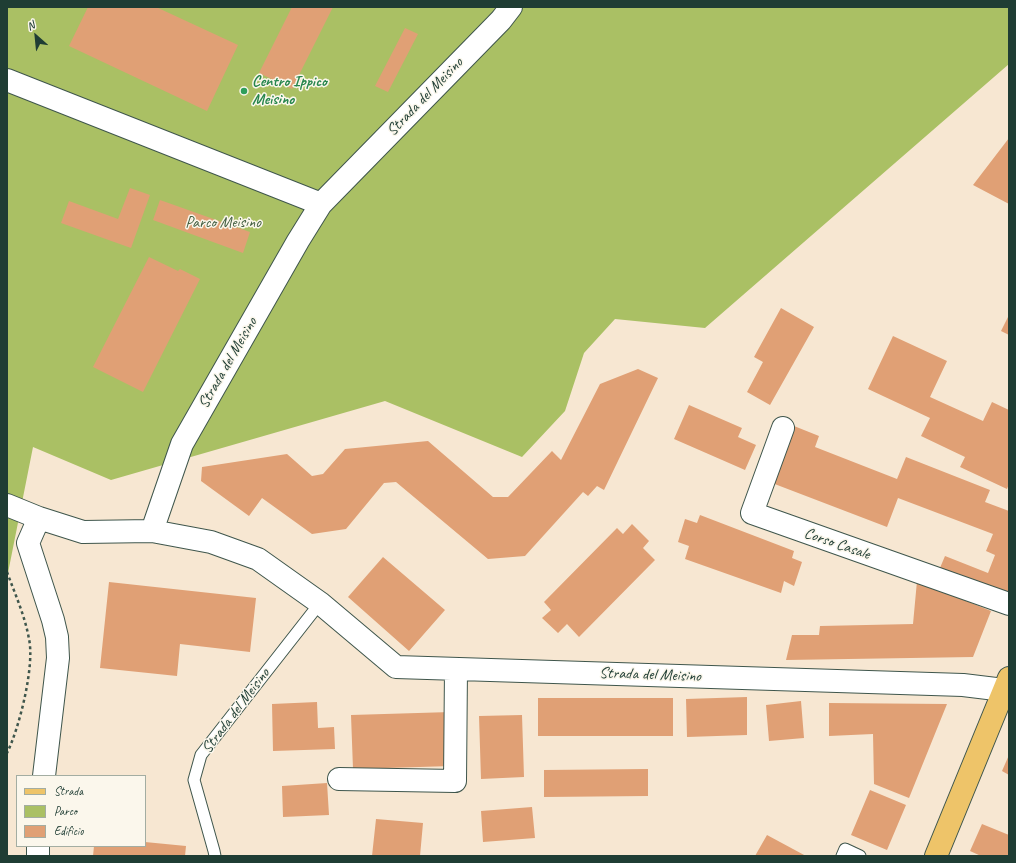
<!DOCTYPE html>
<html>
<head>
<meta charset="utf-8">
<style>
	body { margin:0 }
	#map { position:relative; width:1016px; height:863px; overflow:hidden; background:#f7e7d2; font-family:Caveat,sans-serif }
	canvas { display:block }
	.frame { position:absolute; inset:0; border:8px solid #1f3d34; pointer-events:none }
	.legend { position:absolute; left:16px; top:775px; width:130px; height:72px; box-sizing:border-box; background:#fbf7ec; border:1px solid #a3ada2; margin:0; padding:5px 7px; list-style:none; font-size:12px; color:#1f3d34 }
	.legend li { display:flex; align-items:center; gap:8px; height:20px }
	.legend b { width:20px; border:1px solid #a3ada2 }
	.north { position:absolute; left:16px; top:16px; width:40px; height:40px; -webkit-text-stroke:3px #fbf7ec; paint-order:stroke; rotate:333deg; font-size:11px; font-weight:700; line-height:16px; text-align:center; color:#1f3d34 }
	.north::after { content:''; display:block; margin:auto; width:14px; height:18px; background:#1f3d34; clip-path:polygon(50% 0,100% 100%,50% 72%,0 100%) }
</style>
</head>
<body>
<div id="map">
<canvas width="1016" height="863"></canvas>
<div class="frame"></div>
<ul class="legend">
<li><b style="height:5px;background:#eec469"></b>Strada</li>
<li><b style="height:11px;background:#aac064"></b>Parco</li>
<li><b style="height:11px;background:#e0a075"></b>Edificio</li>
</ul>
<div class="north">N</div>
</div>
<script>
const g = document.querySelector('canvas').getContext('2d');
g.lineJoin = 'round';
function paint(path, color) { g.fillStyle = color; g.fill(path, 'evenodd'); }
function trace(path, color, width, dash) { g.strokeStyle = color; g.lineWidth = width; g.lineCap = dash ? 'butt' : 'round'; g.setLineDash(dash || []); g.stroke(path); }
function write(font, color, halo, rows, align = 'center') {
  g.font = font + ' Caveat,sans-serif'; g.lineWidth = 3; g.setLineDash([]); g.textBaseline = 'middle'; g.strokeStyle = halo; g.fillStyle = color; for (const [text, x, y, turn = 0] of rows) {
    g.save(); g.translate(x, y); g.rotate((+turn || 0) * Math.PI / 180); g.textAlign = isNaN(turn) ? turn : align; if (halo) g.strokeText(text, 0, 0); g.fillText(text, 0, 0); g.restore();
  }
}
paint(new Path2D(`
	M7 7H1009V64L705 328 615 319 584 353 565 411 522 457 385 401 111 480 33 447 7 578Z`), '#aac064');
paint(new Path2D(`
	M88 7H156L238 45 207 111 69 46Z
	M292 7H333L292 89 259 73Z
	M405 28 418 34 388 92 375 86Z
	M1009 138V204L973 185Z
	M130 188 150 195 131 248 61 223 69 201 118 219Z
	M160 200 250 232 243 253 153 220Z
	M149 257 178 271 180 269 200 279 143 392 93 367Z
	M781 308 814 327 770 405 747 392 763 362 754 357Z
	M1009 315V335L1001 331Z
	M893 336 947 361 930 397 983 421 992 402 1009 410V484L1007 489 960 467 965 457 921 436 930 418 868 389Z
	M638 369 658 378 604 490 597 486 588 496 583 492 525 556 488 559 396 482 384 483 346 529 312 534 262 498 249 516 201 481 202 467 287 454 312 476 323 474 345 449 428 441 493 497H508L552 451 561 460 600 384Z
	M689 405 742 428 738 437 756 445 745 470 674 439Z
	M794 426 819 436 815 447 897 479 906 457 990 490 985 502 1009 511V593L937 575 945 556 988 573 995 555 986 551 993 534 898 498 887 527 772 483Z
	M700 515 794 551 792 558 802 562 794 586 784 581 781 593 685 559 689 546 678 542 685 519 697 523Z
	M632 524 649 541 643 548 655 560 579 637 567 624 558 633 542 618 551 610 544 602 617 528 623 534Z
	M383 557 445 610 409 651 348 597Z
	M917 581 991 611 973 657 786 660 792 635H819L820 626 913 624Z
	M109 582 256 598 250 652 180 644 177 676 100 668Z
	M747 697V735L687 737 686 699Z
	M538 698H673V736H538Z
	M801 701 804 738 769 741 766 705Z
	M317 702 318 728 334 727 335 749 273 751 272 704Z
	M829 703 947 704 909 798 874 784 873 734 829 736Z
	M451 712 452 766 353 769 351 715Z
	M522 715 524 777 481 779 479 716Z
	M1009 755V775L1002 771Z
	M648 769V796L544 797V770Z
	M327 783 329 815 283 817 282 786Z
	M870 790 906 805 887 850 851 835Z
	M532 807 535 838 483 842 481 811Z
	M376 819 423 823 420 856H372Z
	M982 824 1009 835V856H981L970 851Z
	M767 835 806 856H755Z
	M145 842 186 846 185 856H93L94 846H145Z`), '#e0a075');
const service = new Path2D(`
	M215 856 214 851 194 780 201 755 320 603
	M842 856 845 849 860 856`);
const minor = new Path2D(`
	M7 80 321 204
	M783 428 752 513 1009 604
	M7 505 39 518
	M152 531 182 444 298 241 321 204 501 20 511 7
	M44 776 58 658 57 637 53 620 28 543 39 518 83 532 152 531 211 542 258 559 320 603 396 667 963 685 1004 690
	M339 779 455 781 456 669
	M38 856V846`);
const primary = new Path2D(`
	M936 856 1009 678`);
trace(service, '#3f564c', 13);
trace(minor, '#3f564c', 24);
trace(primary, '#3f564c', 24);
trace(new Path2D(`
	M7 572C15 594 25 616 29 639 35 666 19 729 7 753`), '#3f564c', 2.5, [3, 3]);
trace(service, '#fff', 11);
trace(minor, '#fff', 22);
trace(primary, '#eec469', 22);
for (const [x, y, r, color] of [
	[244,91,4,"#2e9e5b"]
]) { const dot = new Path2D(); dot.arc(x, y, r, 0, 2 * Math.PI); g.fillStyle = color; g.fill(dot); trace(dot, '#fbf7ec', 1.5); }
write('bold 16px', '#27864d', '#fbf7ec', [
	["Centro Ippico",252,82],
	["Meisino",252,100]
], 'left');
write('16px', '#1f3d34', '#fbf7ec', [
	["Strada del Meisino",425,97,-46],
	["Strada del Meisino",228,363,-60],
	["Corso Casale",837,544,19],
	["Strada del Meisino",650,675,2],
	["Strada del Meisino",236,711,-53]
]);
write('16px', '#425e40', '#fbf7ec', [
	["Parco Meisino",223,223]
]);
</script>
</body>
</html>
